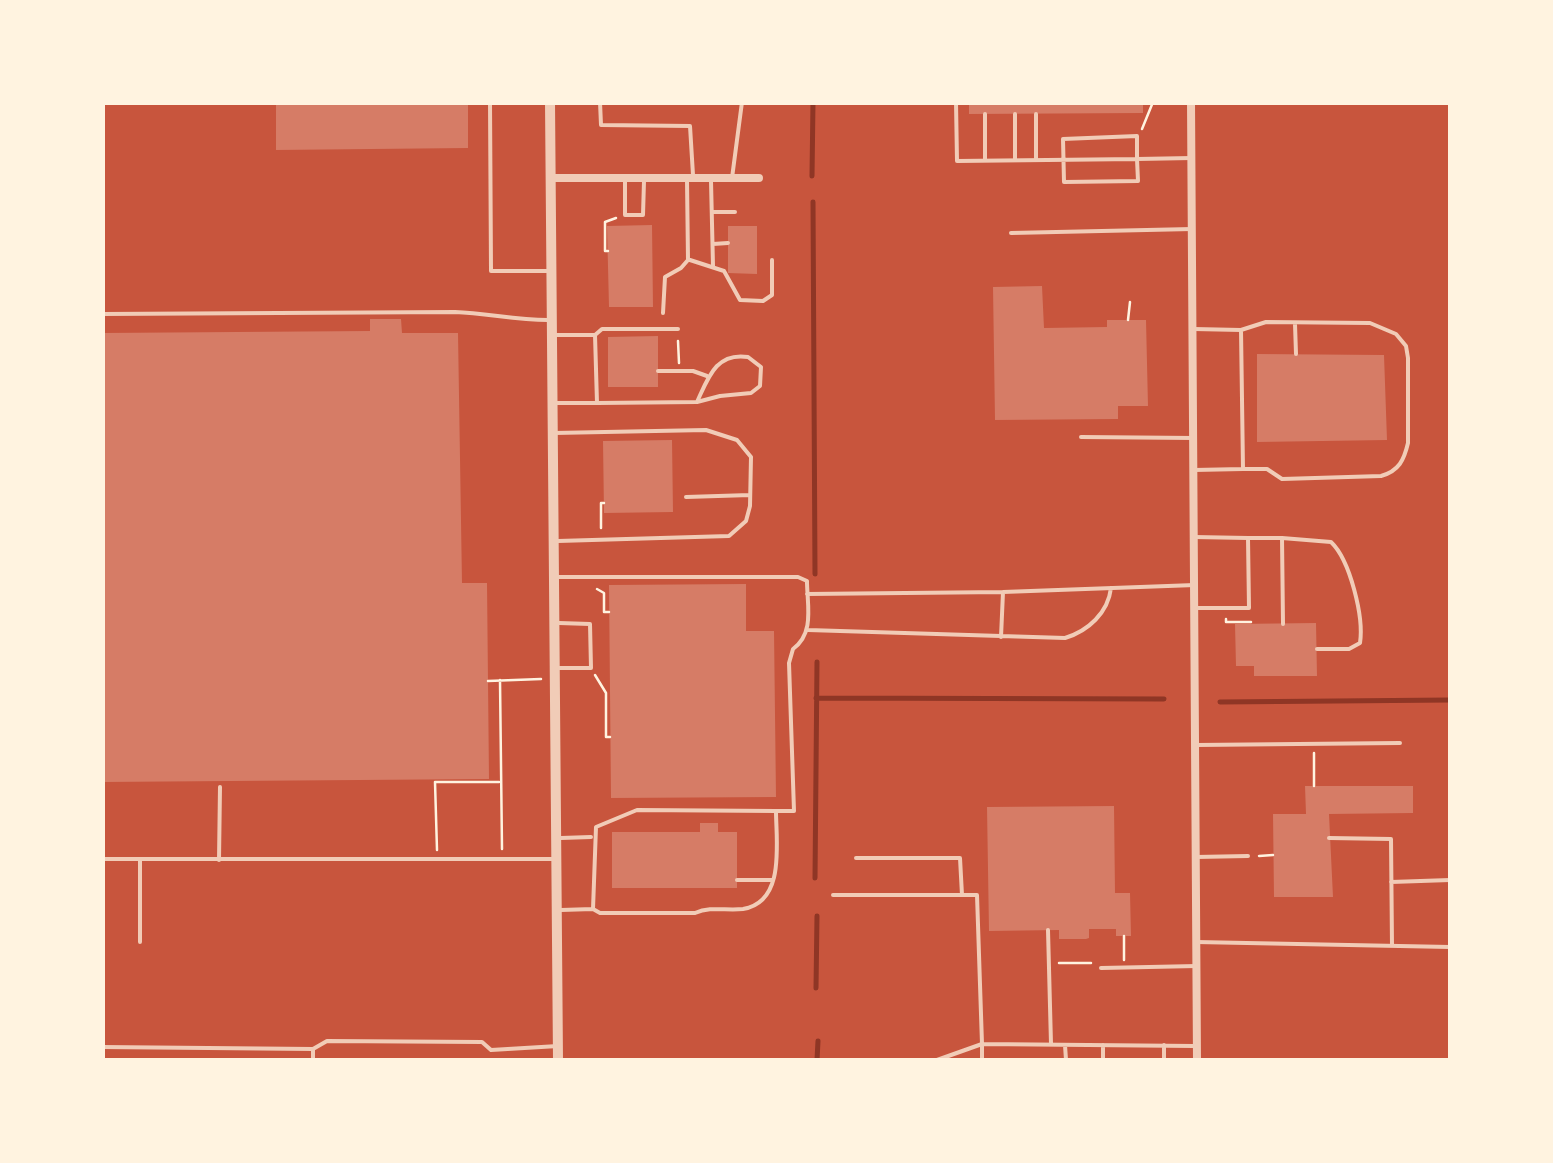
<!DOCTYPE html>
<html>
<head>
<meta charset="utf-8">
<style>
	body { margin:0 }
	#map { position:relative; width:1553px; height:1163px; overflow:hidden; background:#c8553d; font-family:"DejaVu Sans",sans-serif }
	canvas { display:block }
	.frame { position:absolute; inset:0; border:105px solid #fff3e0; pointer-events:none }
</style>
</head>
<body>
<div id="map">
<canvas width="1553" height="1163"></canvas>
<div class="frame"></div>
</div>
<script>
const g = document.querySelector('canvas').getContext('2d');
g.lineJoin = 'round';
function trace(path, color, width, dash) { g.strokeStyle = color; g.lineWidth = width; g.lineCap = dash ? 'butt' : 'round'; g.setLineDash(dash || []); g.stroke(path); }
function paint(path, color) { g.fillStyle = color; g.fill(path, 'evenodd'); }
trace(new Path2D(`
	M812 176 813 102
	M813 202 815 574
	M816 698 1164 699
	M1220 702 1450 700
	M815 878 817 662
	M816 988 817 916
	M817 1060 818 1041`), '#8f3625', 5);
paint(new Path2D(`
	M276 102H468V148L276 150Z
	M969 102H1143V113L969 114Z
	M652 225 653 307H609L607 226Z
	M728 226H757V274L728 273Z
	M1042 286 1044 328 1107 327V320H1146L1148 406H1118V419L995 420 993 287Z
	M370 319H401L402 333H458L462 583H487L489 779 102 782V333L370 331Z
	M658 336V387H608V337Z
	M1257 354 1384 355 1387 440 1257 442Z
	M672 440 673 512 604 513 603 441Z
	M746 584V631H774L776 797 611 798 609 585Z
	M1316 623 1317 676H1254V666H1236L1235 624Z
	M1305 786H1413V813L1329 814 1333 897H1274L1273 814H1306Z
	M1114 806 1115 893H1130L1131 936H1116V929H1089V938L1086 939H1059V930L989 931 987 807Z
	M700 823H718V832H737V888H612V832H700Z`), '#d67c66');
trace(new Path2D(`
	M1142 129 1153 102
	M608 251H605V222L616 218
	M1128 320 1130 302
	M678 341 679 363
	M601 528V503H604
	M597 589 604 593V612H609
	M1226 619V622H1251
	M595 675 606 693V737H610
	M500 680 502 849
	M488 681 541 679
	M1314 786V753
	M437 850 435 782H499
	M1259 856 1273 855
	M1124 936V960
	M1059 963H1091`), '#fff3e0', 2.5);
trace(new Path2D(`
	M490 102 491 271H547
	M600 102 601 125 690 126 693 175
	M956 102 957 161C1017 160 1077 160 1137 159L1138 181 1064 182 1063 139 1137 136V159L1192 158
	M985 114V159
	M1015 159V114
	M1036 159V114
	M625 178V215H643L644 181
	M732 178 742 102
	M711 181 713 266
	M712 212H735
	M1011 233 1192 229
	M713 244 728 243
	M690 260 724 271 740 300 763 301 772 295V260
	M663 313 665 277 681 268 688 260 687 180
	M102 314 455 312C488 313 519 321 552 320
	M1295 324 1296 354
	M1241 330 1266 322 1370 323 1396 334 1406 346 1408 358V443C1404 460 1399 471 1381 476L1282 479 1267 469H1243
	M554 335H595L597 403H557
	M595 335 602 329H678
	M658 371H693L707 376
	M597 403 697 402 720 396 751 393 760 386 761 367 748 357C716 352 708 378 697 402
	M554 433 706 430 737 440 751 457 750 506 746 521 729 536 558 541
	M1081 437 1194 438
	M1194 470 1243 469 1241 330 1194 329
	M686 497 750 495
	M1194 537 1248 538 1249 608H1195
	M1248 538H1282L1283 624
	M1282 538 1331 542C1350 560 1364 617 1360 643L1349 649H1317
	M557 577H798L807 581C807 605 815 633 793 649L789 663 794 811H776
	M807 594 1003 592 1195 585
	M808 630 1065 638C1088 631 1108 613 1111 588
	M1001 637 1003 592
	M555 668H591L590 624 559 623
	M1196 745 1400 743
	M561 838 591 837
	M1329 838 1391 839 1392 946
	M1196 857 1248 856
	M856 858H960L962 895
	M102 859H556
	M219 860 220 787
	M737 880H772
	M1391 882 1450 880
	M833 895H977L982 1044 1194 1046
	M561 910 593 909 596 827 637 810 776 811C776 842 786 902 743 909 726 911 711 906 695 913H600L593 909
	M1048 930 1051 1044
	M140 942V859
	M1196 942 1450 947
	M1101 968 1197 966
	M1065 1045 1066 1060
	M1103 1045V1060
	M1164 1045V1060
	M102 1047 313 1049V1060
	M313 1049 327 1041 482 1042 491 1050 558 1046
	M937 1060 982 1044V1060`), '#f1ccb7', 4);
trace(new Path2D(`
	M1191 102 1197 1060
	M551 178H759`), '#f1ccb7', 8);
trace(new Path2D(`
	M550 102 558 1060`), '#f1ccb7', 10);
</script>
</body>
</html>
